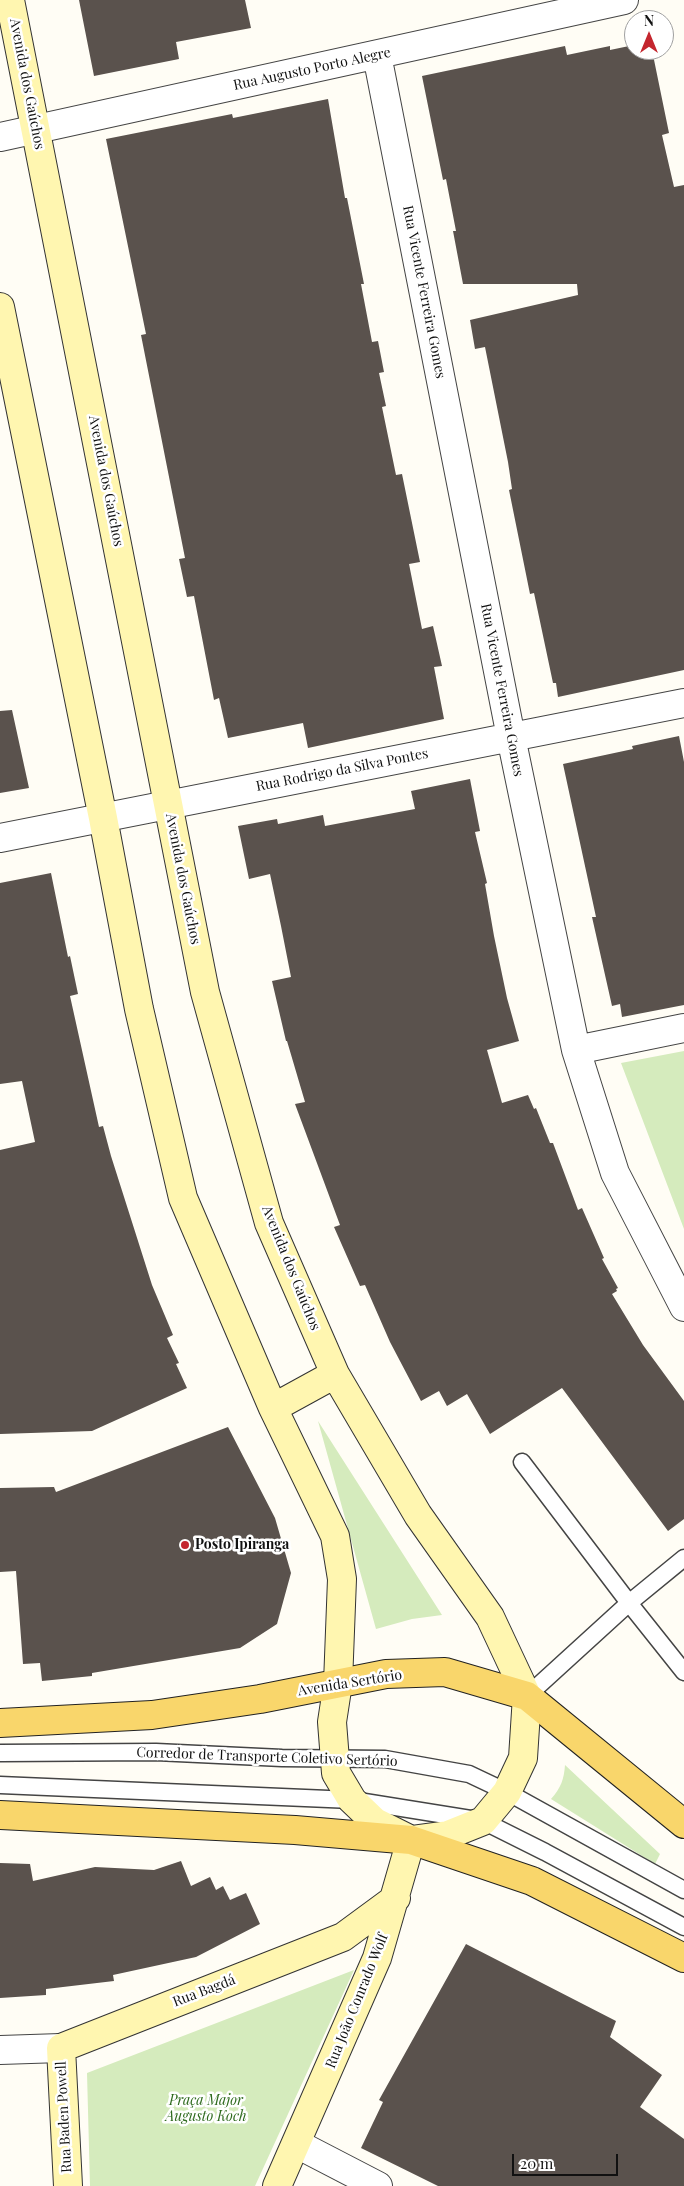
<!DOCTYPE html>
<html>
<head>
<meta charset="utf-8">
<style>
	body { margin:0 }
	#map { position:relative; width:684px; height:2186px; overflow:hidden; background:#fffdf5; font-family:"Playfair Display",serif }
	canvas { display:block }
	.north { position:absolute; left:624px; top:10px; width:50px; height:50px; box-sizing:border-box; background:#fff; border:1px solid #a0a0a0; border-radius:50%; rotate:0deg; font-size:14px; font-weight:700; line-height:20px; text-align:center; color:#111 }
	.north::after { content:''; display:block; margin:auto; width:18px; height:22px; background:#c4262e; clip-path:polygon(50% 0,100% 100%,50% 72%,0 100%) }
	.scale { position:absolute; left:512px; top:2154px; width:106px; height:22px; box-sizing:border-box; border:2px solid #111; border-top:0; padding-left:6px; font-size:15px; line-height:18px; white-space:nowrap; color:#111; -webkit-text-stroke:4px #fff; paint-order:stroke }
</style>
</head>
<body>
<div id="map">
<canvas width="684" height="2186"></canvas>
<div class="north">N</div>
<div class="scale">20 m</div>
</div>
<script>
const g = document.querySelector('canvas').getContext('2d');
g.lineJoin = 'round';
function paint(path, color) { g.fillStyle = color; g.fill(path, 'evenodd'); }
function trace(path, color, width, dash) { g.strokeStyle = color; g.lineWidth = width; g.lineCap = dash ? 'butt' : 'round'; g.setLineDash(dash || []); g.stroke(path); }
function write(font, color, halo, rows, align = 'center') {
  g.font = font + ' "Playfair Display",serif'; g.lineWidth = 5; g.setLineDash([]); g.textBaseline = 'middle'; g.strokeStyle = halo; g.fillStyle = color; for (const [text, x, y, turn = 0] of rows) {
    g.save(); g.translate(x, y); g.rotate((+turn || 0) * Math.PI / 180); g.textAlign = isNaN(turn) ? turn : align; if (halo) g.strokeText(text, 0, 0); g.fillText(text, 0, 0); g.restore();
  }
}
paint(new Path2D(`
	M684 1051V1229L621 1063Z
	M318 1421 442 1615 412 1619 376 1629Z
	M565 1765 660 1854 655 1864 551 1799C561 1788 564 1779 565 1765Z
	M354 1970 255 2186H90L87 2073Z`), '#d5ebbd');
paint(new Path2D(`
	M79 0H245L251 28 176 42 179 59 94 76Z
	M634 45V50H652L669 133 662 135 674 187 684 185V670L558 697 556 683H553L534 593 530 594 509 490 512 489 508 462 485 347 475 349 470 320 578 295 577 284H463L453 231H456L446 179 443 180 422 76 565 46 567 55 610 46V50Z
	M328 99 345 198H347L364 284H361L372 342 378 341 384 372 379 373 386 406 382 407 396 475 402 474 420 562 409 564 422 629 433 626 442 666 434 667 444 719 308 748 303 723 228 738 219 698 214 700 194 596 187 597 179 559 185 558 141 335 146 334 106 139 232 114 233 118Z
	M12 710 29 788 0 793V711Z
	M679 736 684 762V1005L622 1017 620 1004 612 1006 592 917H596L563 764 633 749 632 746Z
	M470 779 480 831 475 832 487 883 485 884 494 936 507 998 519 1041 487 1050 502 1103 528 1095 534 1109 536 1108 550 1143H553L578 1210 582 1208 604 1258 602 1259 618 1288 616 1289 617 1291 612 1294 643 1345 684 1401V1519L668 1531 562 1388 490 1434 467 1394 447 1406 439 1391 421 1401 390 1342 365 1285 360 1286 334 1227 340 1225 295 1104 305 1102 287 1041H286L272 981 291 977 281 926 270 874 249 879 238 826 277 819 278 824 323 815 325 826 415 809 411 791Z
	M51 873 68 957 70 956 78 994 70 996 99 1127 103 1126 111 1156 152 1285 173 1335 167 1338 179 1363 176 1364 187 1388 92 1431 0 1434V1150L35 1142 22 1081 0 1084V883Z
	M228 1427 275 1518 291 1573 277 1624 240 1648 92 1673V1676L42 1681 40 1663 23 1664 16 1571 0 1572V1488L54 1487 56 1492Z
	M181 1861 191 1886 210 1877 216 1890 223 1886 230 1900 246 1893 260 1924 196 1957 113 1975 114 1981 46 1989V1995L0 1998V1863L30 1864 33 1881 95 1867 154 1870Z
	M466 1944 616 2021 610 2037 662 2075 640 2107 684 2139V2186H438L361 2148 383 2102 379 2100Z`), '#5a524d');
const lane = new Path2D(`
	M522 1462 629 1603 684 1672
	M527 1696 629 1603 684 1558
	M0 1753 156 1752 282 1758 385 1759 469 1774 507 1792 684 1890
	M0 1785 352 1800 483 1821 545 1852 684 1927`);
const street = new Path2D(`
	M377 55 511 737 576 1050 615 1173 684 1307
	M0 137 624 0
	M0 838 684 703
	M576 1050 684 1028
	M0 2050 61 2048
	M297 2144 378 2186`);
const secondary = new Path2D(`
	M10 0 205 992 269 1223 335 1374 418 1515 490 1617 527 1696 523 1758 507 1792 483 1821 448 1835 411 1840
	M0 307 103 818 139 1009 183 1198 273 1408 335 1536 342 1579 338 1683 332 1722 336 1773 352 1800 375 1822 411 1840
	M273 1408 335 1374
	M68 2186 61 2048 343 1937 396 1898
	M277 2186 377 1958 411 1840`);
const primary = new Path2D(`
	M0 1723 152 1715 260 1699 386 1674 445 1672 527 1696 684 1824
	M0 1815 295 1830 411 1840 532 1881 684 1958`);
trace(lane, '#444', 19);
trace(street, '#444', 30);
trace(secondary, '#333', 30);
trace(primary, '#222', 30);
trace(lane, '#fff', 16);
trace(street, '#fff', 28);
trace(secondary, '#fff6b0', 28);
trace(primary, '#f9d66b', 28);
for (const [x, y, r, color] of [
	[185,1545,5,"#c4262e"]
]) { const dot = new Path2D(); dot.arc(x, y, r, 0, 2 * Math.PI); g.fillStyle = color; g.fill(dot); trace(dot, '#fff', 2); }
write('14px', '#111', '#fff', [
	["Rua Augusto Porto Alegre",312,69,-12],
	["Avenida dos Gaúchos",27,84,79],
	["Rua Vicente Ferreira Gomes",424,292,79],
	["Avenida dos Gaúchos",106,481,79],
	["Rua Vicente Ferreira Gomes",502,690,79],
	["Rua Rodrigo da Silva Pontes",342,770,-11],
	["Avenida dos Gaúchos",183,879,79],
	["Avenida dos Gaúchos",291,1268,68],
	["Avenida Sertório",350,1683,-9],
	["Corredor de Transporte Coletivo Sertório",267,1757,2],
	["Rua Bagdá",204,1991,-21],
	["Rua João Conrado Wolf",357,2001,-68],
	["Rua Baden Powell",64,2117,-93]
]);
write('bold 14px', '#111', '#fff', [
	["Posto Ipiranga",195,1545]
], 'left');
write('italic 14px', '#2f6b1f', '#fff', [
	["Praça Major",206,2101],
	["Augusto Koch",206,2117]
]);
</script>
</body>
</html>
